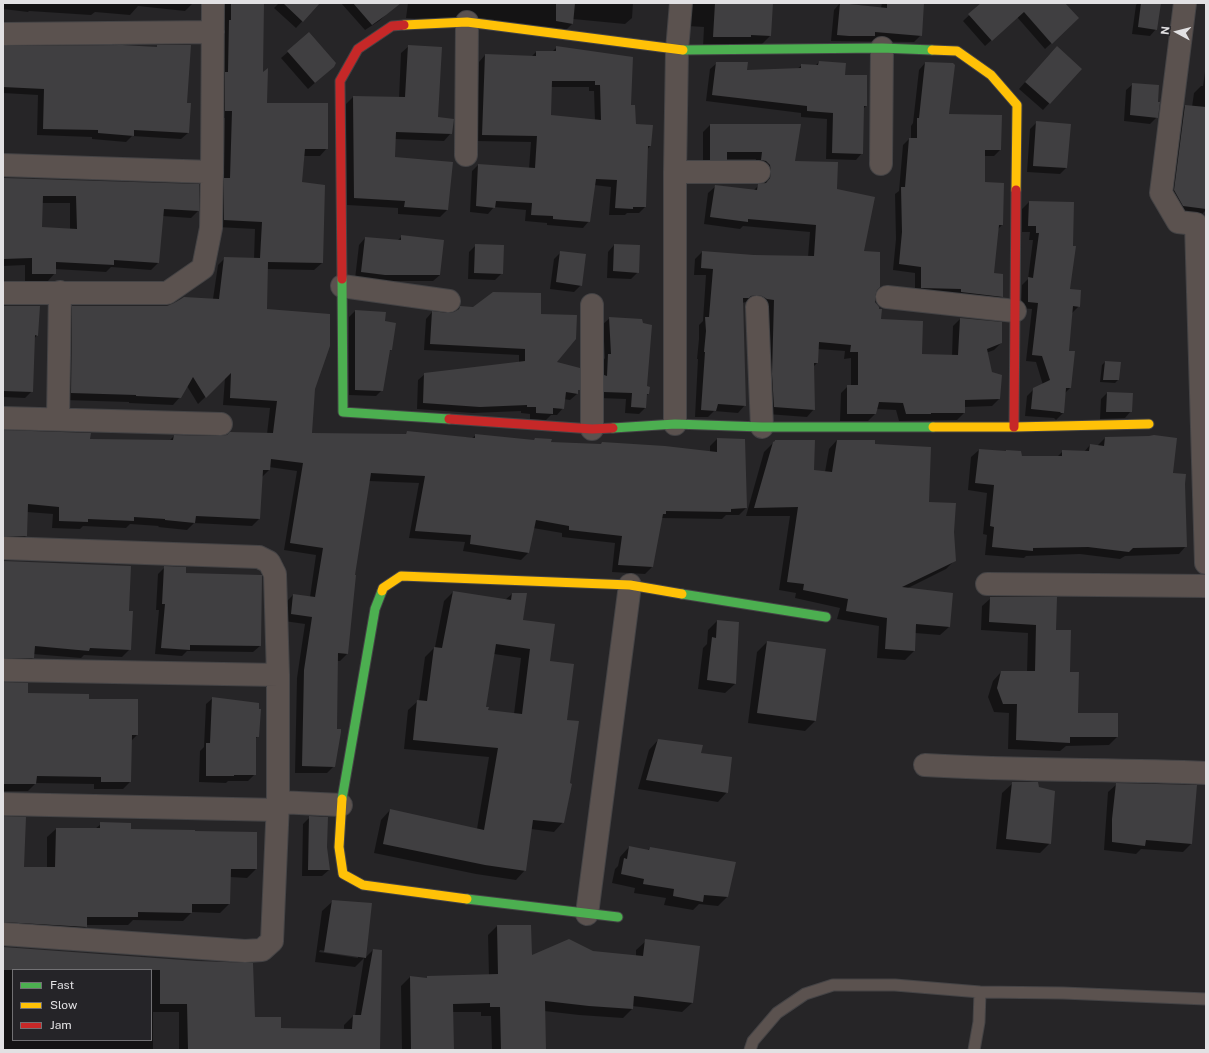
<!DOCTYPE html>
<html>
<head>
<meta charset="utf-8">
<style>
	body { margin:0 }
	#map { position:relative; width:1209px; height:1053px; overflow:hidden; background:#262527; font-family:"Public Sans",sans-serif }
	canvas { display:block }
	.frame { position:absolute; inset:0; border:4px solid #e2e1e3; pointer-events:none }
	.legend { position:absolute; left:12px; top:969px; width:140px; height:72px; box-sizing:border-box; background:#252428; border:1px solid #717073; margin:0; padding:5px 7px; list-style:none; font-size:12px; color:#e2e1e3 }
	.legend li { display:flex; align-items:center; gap:8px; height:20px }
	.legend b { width:20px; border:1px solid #717073 }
	.north { position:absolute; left:1157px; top:12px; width:40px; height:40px; -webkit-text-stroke:3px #252428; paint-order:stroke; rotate:277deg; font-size:11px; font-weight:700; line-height:16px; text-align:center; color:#e2e1e3 }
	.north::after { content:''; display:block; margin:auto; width:14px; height:18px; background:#e2e1e3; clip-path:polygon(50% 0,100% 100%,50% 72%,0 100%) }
</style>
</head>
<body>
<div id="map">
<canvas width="1209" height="1053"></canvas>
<div class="frame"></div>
<ul class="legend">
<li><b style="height:5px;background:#4caf50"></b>Fast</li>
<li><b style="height:5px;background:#ffc107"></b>Slow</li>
<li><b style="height:5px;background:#c62828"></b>Jam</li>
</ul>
<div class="north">N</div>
</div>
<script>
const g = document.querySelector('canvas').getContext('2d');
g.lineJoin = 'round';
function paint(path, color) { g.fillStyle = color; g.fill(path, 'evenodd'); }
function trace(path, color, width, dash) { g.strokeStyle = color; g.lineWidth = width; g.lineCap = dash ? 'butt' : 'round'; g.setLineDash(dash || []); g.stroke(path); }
paint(new Path2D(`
	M3 3H193L185 11 138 6 130 15 95 12 91 15 29 11 28 12 3 9Z
	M224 3H263L262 74 266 104 327 148 320 156H304L301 183 322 263 314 270 267 269 265 310 314 389 311 434 405 435 407 432 472 438 476 435 533 441 535 439 550 443 710 452V446L717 439 744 440 746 508 739 515H726L722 519 661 518 652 567 645 574 612 572 615 543 562 537V533L533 528 528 553 521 560 463 551 465 542 409 538 419 483 369 481 353 575 355 576 347 654 340 661H337L334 766 327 773H295L297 678 305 624 284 621 286 602 293 595 310 597 316 555 284 550 297 471 269 467V470L262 477 259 519 252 526 194 523 187 530 158 527 159 526 130 524 126 528 83 526 80 529 52 528 53 514 27 512 26 536 19 543H3V432L89 440 169 441 174 436 221 438 267 434 270 408 223 405 225 378 198 404 187 386 180 397 173 405 129 403V402L64 400 65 314 73 306H167L213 299 218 265 225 258 254 259 255 229 217 227V186L224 180 225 118H218L224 27Z
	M279 3H319L296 28 274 8Z
	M341 3H399L379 21 365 30Z
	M408 3H633L632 18 625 24 573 19V23L566 30 406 18Z
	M690 3H772L770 36 760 46 703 47 704 27 688 26Z
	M840 3 881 8 882 3H923L921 35 914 42 831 41 834 10Z
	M982 3H1064L1071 25 1045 49 1017 17 985 46 963 21Z
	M1138 3H1160L1156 29 1150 36 1132 34 1136 5Z
	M158 46 186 104 188 133 181 139 132 136 126 142 92 139V137L37 135 38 95 3 93V47L156 48Z
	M409 46 437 118 451 133 444 141 395 139 394 158 447 210 440 217 398 214V208L347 205 346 104 353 97 399 98 401 53Z
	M556 48 630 106 635 125 652 126 650 146 647 150 645 207 639 213H627L625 215H609L611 187 594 185 589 221 583 228 547 225V223L525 221 526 210 494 207 488 214 470 212 472 171 478 165 529 169 531 142 476 141 479 62 485 55 531 57 536 52H552ZM551 87H589V91H594L595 121 550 116Z
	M288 52 326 73 308 89 281 58Z
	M1050 54 1081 69 1043 110 1019 89Z
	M819 62 844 76 866 106 863 109 862 153 856 160 826 159 827 119 801 117V113L706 101 710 69 717 63 746 71 797 69 802 65 815 66Z
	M925 63 948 115 1000 150 994 156H984V183L1002 225 997 230 993 274 1002 297 996 303 915 294V273L893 270 896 239 895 194 899 191 903 145 909 139H911V126L913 123 919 70Z
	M1206 65V210L1200 216 1176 213 1167 198 1178 113 1185 106 1192 107 1194 93 1201 86H1203Z
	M1133 84 1157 117 1150 124 1124 121 1126 90Z
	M1036 123 1066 168 1060 174 1027 172 1030 129Z
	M710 125 793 162 836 190 863 252 880 320 921 355 952 356 953 326 960 319 1001 343 994 350 986 353 999 399 992 406 964 407V413L957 420 899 421 896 410 876 409 875 414 868 421H840L841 393 848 386H851V358L844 359 845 351 817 349V363L814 366V409L807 417 767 414 749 301 742 303 745 405 738 413 714 411 708 417H695L698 359H697L699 339V325L703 321 706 275H694L695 259 702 252 754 256 808 257 810 232 743 226 740 229 704 224 708 193 716 186 753 191 759 185 764 184 765 179 755 167 756 159H726L718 166H703V132Z
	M3 179 198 185V211L191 218 162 216 158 263 151 270 111 267 106 272 55 269V273L48 281H25V265L3 266ZM42 203H70V229L41 228Z
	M1029 202 1069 290 1079 306 1072 313 1068 352 1070 388 1064 394 1063 413 1056 420 1054 418 1025 416 1027 396 1034 389 1043 385 1036 362 1026 361 1032 309 1021 308 1022 285 1028 279 1033 240H1029L1030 232H1022V209Z
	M402 236 440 275 433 281H378L355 279 359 245 365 238 397 241Z
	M476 245 502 273 495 280 468 279 469 252Z
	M614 245 638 272 631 279 607 278 608 252Z
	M561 252 581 285 574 292 550 289 554 259Z
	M5 306 37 335 34 339 32 391 25 398 3 397V308Z
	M460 307 540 315 555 363 578 390 577 394 570 400 564 399 563 408 557 415H551L546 420 530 419V414L521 413V411L473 413 417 409 418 380 425 374 519 363V355L424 350 426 319 432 312 454 313Z
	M355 311 385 313 384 321 391 350 388 352 382 390 376 396 349 395V317Z
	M610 318 646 387 648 394 646 396 645 408 639 414 625 413 626 399 599 398 603 361 605 358 603 324Z
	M1105 362 1118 380 1115 383 1100 382 1102 365Z
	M1107 393 1131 411 1125 418 1100 419 1101 399Z
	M1105 438 1172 474 1184 484 1186 546 1179 554 1125 556 1120 559 1080 554 1026 556 1024 558 985 555 987 535 983 534 987 493 968 490 971 457 979 450 1021 457H1057L1063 451 1084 452 1090 445 1097 446Z
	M837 440 874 445 928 502 953 532 955 560 946 569 906 589 949 627 940 635 915 633 914 651 905 660 877 658 879 626 837 619 840 608 795 598 796 593 779 590 790 516H746L764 452 773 443 813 471 825 472 829 449Z
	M3 561 128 612 130 649 122 657 84 655 81 658 33 654V658L26 665H3Z
	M165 567 184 574 260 646 253 652 187 651 182 656 155 654 159 610H156L158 574Z
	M453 592 505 600 512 594 522 620 549 661 566 720 569 784 563 822 554 832 531 829 525 870 516 880 476 874 374 853 381 820 390 810 477 829 489 757 404 749 408 710 418 701H419L425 657 435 647 444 601ZM494 654 521 658 514 714 487 711 485 708Z
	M991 598 1055 631 1069 673 1077 714 1117 737 1109 745 1066 746 1060 751 1008 749 1009 713 994 712 988 697 993 681 1001 672H1027L1028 633 981 630 982 606Z
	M717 621 735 684 725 693 698 689 703 648 707 644 708 630Z
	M767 642 815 721 805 731 748 723 757 652Z
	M3 684 27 694 88 700 137 735 131 741 130 782 123 789H94V784L36 783 28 791H3Z
	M213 698 258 736 255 739V774L248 781H228L226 783 199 782 200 751 204 747 206 704Z
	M658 740 700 754 727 792 718 802 638 789 649 750Z
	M1013 783 1050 843 1040 853 996 849 1002 793Z
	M1117 784 1191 844 1183 852 1141 849 1136 854 1104 850 1108 792Z
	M3 817 23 868H47V837L56 829H95L101 824 130 830 256 869 247 878 230 877 229 904 220 913 192 912 183 921 133 920 128 925H86V927L77 936 3 930Z
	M310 817 329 870 322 876H302L303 824Z
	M629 847 647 851 650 848 728 896 718 906 699 904 693 910 664 905 666 898 634 893 635 888 612 883 615 869 618 866 620 857Z
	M333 901 365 958 373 950 379 1050H179V1012H153V1050H3V948L197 962 254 1018 280 1028 344 1030V1025L353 1016H355L364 958 355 967 315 962 322 911ZM320 950 358 956V958L319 952ZM13 970H151V1040H13Z
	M497 926 531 956 593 952 636 956V950L646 941 698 947 692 1003 682 1012 632 1006V1009L623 1018 579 1015 544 1011 545 1050H492L491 1016H481V1012H452L453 1050H402L401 986 410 977 426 979 428 977 489 976 488 935Z`), '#0007');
paint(new Path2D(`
	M231 3H264L263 72 268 68 267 103H328V149H305L302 182 325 185 323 263 268 262 267 309 330 314V346L315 389 312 433 406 434 407 431 475 438V434L534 440 535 438 552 439 551 442 601 444 602 442 665 446 717 452V438L745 439 747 508 731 509V512L666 511V514H663L653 567 618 565 622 536 569 530V526L536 520 529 553 470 544 471 535 415 531 425 476 371 473 355 575H356L348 654 338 653 337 729H341V732L335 767 302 766 304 670 312 617 291 614 293 594 315 597 323 548 290 543 303 463 271 459 270 470H263L260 519 196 516 195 523 165 520V519L134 517V521L88 519V522L59 521V507L28 504 27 536H3V430L91 433 90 439 173 440 174 435 221 436 227 435 230 432 273 433 277 401 230 398 231 373 206 398 193 377 181 398 136 396V395L71 393 72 306H167L174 303 181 299 184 297 219 299 224 257 260 258 262 222 224 220V178H230L232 111H225V72H228L229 20H231Z
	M283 3H320L303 22Z
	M353 3H401L386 15 372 25Z
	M556 3H575L573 24 556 21Z
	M715 3H773L771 36 751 35V37H713Z
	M840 3 887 8V3H924L922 36 875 32V36H849L837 35Z
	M981 3H1065L1079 18 1052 44 1024 12 992 41 968 14Z
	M1141 3H1161L1157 30 1138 27Z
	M309 32 336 63 334 67 315 83 287 51Z
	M122 45 157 47V45H191L187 103H191L189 133 134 130V136L98 133V130L43 129 44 89 3 87V46Z
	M408 45 442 47 438 117 454 119 452 134 396 132 395 157 453 162 448 210 404 207 405 201 354 198 353 96 405 97Z
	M556 46 633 57 631 105H635L636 124 653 125 651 146H648L646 207H633V209L615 208 617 180 596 179 590 222 553 219V216L531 215 532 203 496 201 495 208 476 206 478 164 535 168 537 136 482 135 485 54 536 56V51H556ZM552 81H595V85H600L601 120 551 115Z
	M1057 46 1082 69 1050 104 1025 82Z
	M819 61 846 63 845 75H867V106H864L863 154 832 153 833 113 807 111V106L712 95 716 62H748L747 70 801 68V64L818 65Z
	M925 62 953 63 955 65 949 114 1002 115 1001 150H985V182L1004 183 1003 225H999L994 273 1003 274V297L961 292V289L921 288V267L899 264 902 232 901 187H905L909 138H917V118H919Z
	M1132 83 1159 85 1158 102H1160L1158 118 1130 115Z
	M1185 105 1206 107V209L1183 206 1174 190Z
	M1036 121 1071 124 1067 168 1033 166Z
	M710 124H801L795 161 838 162 837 189 875 197 864 251 880 252V287L877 290 875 296V302L879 307V309H882L881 319 923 321 922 354 958 355 960 318 1002 322V343L987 349 992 372 1002 375 1000 399 965 400V413H931V414H906L903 403 879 402 876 414H847V385H858V352H850L851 345 819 342 818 363H814L815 410 774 407 772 374 774 300 767 299 762 296 757 295 751 296 749 298H743L746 406 718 404 716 411 701 410 705 352H704L706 331 705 317H709L713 269 701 268 702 251 754 255 814 256 816 225 748 219V222L710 217 715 185 757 190 758 184 766 183 770 178 771 172 770 165 766 161 761 160 762 152H727V160H710Z
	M3 178 199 184V211L164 209 159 263 114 260V265L56 262V274H32V258L3 259 4 210H3ZM43 196H76L77 229 42 227Z
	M1029 201 1074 202 1073 246H1076L1070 289 1081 290 1080 307 1073 306 1069 351H1075L1071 388H1066L1064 413H1061L1060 412 1031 409 1033 388 1050 380 1042 356 1032 355 1038 303 1028 302V277L1033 278 1039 233H1036V226H1028Z
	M401 235 444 240 440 275H385L361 272 365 237 401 240Z
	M475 244 504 245 503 274 474 273Z
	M614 244 640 245 639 273 613 271Z
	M560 251 586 254 582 286 556 282Z
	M493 292 541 293V314L577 315 576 339 557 362 580 368V390H578V394L566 392 564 409 553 408V414L536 413V407H527V405L480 407 423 403 424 373 525 361V349L430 344 432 311 448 313 454 312 459 309 460 306 473 307Z
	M4 306H40L38 336 35 335 33 392 3 391V329Z
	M355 310 386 312 385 321 396 323 392 350H390L383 391 355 390Z
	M609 317 642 319 643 323 652 325 647 386 650 387 649 394H647L646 408 631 407 632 393 604 392V375L607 376 608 354H611Z
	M1105 361 1121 362 1119 380H1103Z
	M1107 392 1133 393 1132 412H1106Z
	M1154 435 1177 438 1173 473 1186 474 1185 484 1187 547 1133 548 1129 552 1088 547 1033 548V551L992 547 994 527 990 526 994 485 975 483 979 449 1006 451V450L1021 451 1022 456H1062V450L1089 451 1090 444 1104 446 1105 437 1149 436Z
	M775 440H815L814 470 832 472 837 440H875V444L931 447 929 502 956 503 954 532 956 561 902 587 953 593 950 627 916 624 915 651 885 649 887 618 846 611 848 599 803 590 804 584 787 582 798 507 754 508 773 442 775 441Z
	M3 561 131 566 129 611H133L131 650 90 648 89 651 35 646 34 658H3Z
	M164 566 186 567V573L262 575 261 646 190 645V650L161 648 165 604H162Z
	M453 591 511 600 512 593H527L523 620 555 624 550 661 574 664 567 720 579 721 570 783 572 784 564 823 533 820 526 871 485 865 383 844 390 809 484 830 498 748 413 740 417 700 427 701 434 647 442 648ZM496 644 530 649 522 714 488 710 489 707H486Z
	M990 597H1057L1056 630H1071L1070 672H1079L1078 713H1118V737H1070V743L1016 740 1017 704H1003L997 688 1001 671H1035L1036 625 989 622Z
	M717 620 739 622 736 684 707 680 712 637 716 638Z
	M767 641 826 649 816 721 757 713Z
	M3 682 28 683V693L89 694V699H138V735H132L131 782H101V777L37 776 36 784H3Z
	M212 697 259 703V709H261L259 737H256V775H234V776H206V743H210Z
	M658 739 703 745 701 753 732 757 728 793 646 780Z
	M1012 782H1038L1039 787 1055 791 1051 844 1006 839Z
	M1116 783 1197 785 1192 844 1146 840 1145 846 1112 842V819Z
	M3 816 26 817 24 867H55L56 828H100V822L131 823V829L195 830V831L257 832V869H231L230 904H192V913L138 912V917H87V927L3 922Z
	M309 816 328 817 327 847 330 870H308Z
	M629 846 649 850 650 847 736 862 728 897 704 895 703 902 673 896 674 889 643 884 644 879 621 874 624 858 627 859Z
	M332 900 372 903 366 958 324 952Z
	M497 925H531L532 955 569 939 593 951 643 956 645 939 700 946 693 1003 634 996 633 1009 589 1006 545 1001 546 1050H501L500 1007H490V1003L453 1004 454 1050H411L410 976 427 978V976L498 974Z
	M3 947 197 961 253 963 255 1017H281V1028L352 1029 353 1015H361L373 949 382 950 380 1050H188L187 1004H160V970H3Z`), '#403f41');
const lane = new Path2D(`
	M750 1050 753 1041 777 1013 805 994 833 985H895L980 992 1063 993 1206 999
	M974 1050 979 1022 980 992`);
const street = new Path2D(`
	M1185 3 1161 193 1178 222 1196 224 1206 563
	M3 34 213 32
	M466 155 467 22
	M881 164 882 48
	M3 165 212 172
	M675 172H759
	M342 286 449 301
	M3 293H167L203 268 211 228 212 172 213 3
	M887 297 1015 311
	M757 307 762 427
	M3 418 221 424
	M58 419 60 292
	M675 424V172L677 50 681 3
	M592 429V305
	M3 548 259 557 269 562 275 574 278 675V802L272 941 262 950 245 951 3 934
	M987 584 1206 586
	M3 670 278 675
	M925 765C1018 771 1112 769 1206 773
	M278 802 341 805
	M3 804 278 810
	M587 914 630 585`);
const fast = new Path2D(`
	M683 50 882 48 932 50
	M342 279 343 412 449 419
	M613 428 675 424 762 427H933
	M682 594 826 617
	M342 799 375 609 382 591
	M467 899 618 917`);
const slow = new Path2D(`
	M404 25 467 22 683 50
	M932 50 957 51 991 75 1017 105 1016 190
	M933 427H1014L1149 424
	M382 591 383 588 401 576 630 585 682 594
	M342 799 339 847 343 874 363 885 467 899`);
const jam = new Path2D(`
	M342 279 340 81 358 49 392 26 404 25
	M449 419 592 429 613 428
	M1014 427 1016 190`);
trace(lane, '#444345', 13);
trace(street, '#444345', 24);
trace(fast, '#444345', 11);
trace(slow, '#444345', 11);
trace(jam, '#444345', 11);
trace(lane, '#5b524f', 11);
trace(street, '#5b524f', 22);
trace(fast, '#4caf50', 9);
trace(slow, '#ffc107', 9);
trace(jam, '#c62828', 9);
</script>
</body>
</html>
